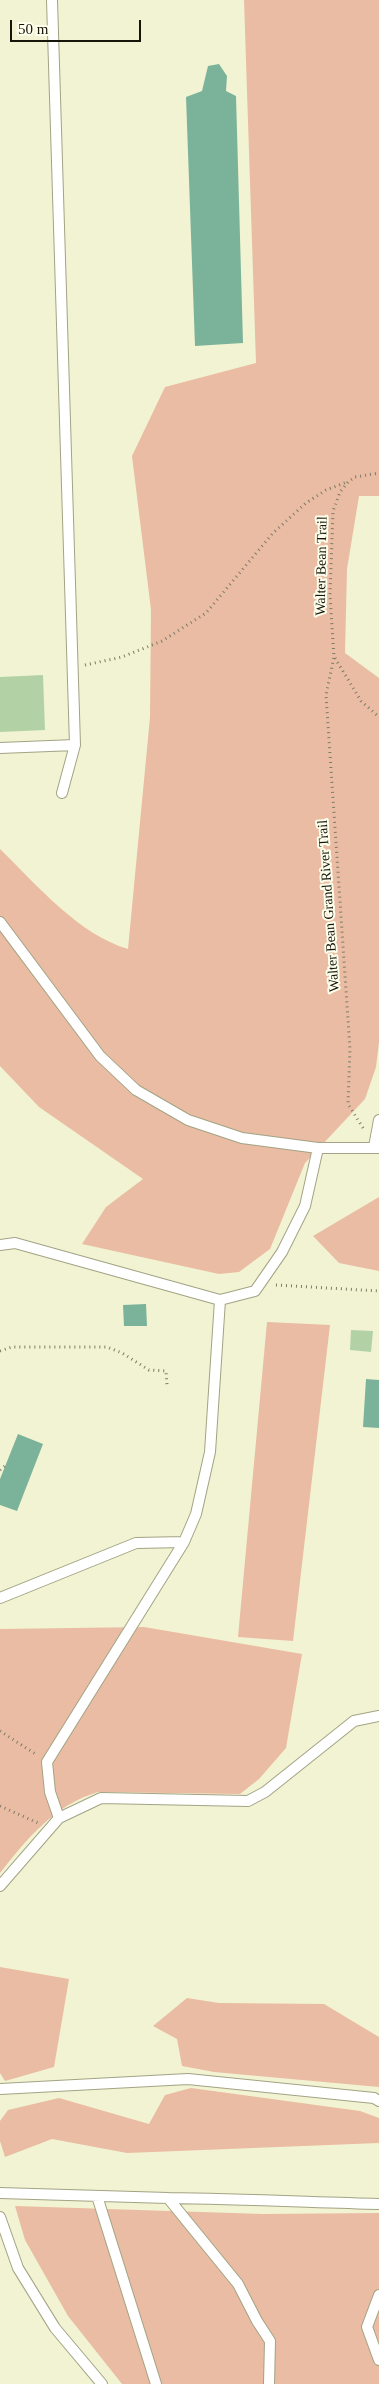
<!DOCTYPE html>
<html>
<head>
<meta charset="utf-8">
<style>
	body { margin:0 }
	#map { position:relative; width:379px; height:2384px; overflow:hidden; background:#f2f3d2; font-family:"Times New Roman",serif }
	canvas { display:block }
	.scale { position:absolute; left:10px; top:20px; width:131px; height:22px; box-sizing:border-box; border:2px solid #15150a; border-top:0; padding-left:6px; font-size:15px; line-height:18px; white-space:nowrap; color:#15150a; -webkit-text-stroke:4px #feffec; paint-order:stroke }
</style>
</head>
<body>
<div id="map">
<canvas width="379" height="2384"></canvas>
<div class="scale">50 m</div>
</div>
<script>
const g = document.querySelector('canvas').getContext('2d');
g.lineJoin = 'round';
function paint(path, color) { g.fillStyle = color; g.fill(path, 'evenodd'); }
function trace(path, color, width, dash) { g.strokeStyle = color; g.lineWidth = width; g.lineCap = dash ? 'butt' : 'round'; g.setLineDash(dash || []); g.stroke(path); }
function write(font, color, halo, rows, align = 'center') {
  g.font = font + ' "Times New Roman",serif'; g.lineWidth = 4; g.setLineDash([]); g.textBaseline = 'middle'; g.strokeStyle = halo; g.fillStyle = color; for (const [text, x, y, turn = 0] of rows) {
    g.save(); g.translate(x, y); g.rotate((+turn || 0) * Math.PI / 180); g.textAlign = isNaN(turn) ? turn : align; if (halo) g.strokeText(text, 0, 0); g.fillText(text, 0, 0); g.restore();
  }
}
paint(new Path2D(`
	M244 0H379V496H359L347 569 345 653 379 678V1042L376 1067 365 1099 305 1163 270 1249 239 1272 219 1274 82 1244 106 1207 143 1179 39 1107 0 1066V849C36 884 79 935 128 949L150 717 151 610 132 456 165 387 256 363Z
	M379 1197V1271L339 1263 313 1236Z
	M267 1322 330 1325 293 1641 238 1637Z
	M144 1627 302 1654 286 1748 259 1779 240 1794 98 1792C54 1805 27 1839 0 1873V1629Z
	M0 1967 69 1979 54 2067 5 2081 0 2073Z
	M187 1998 219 2003 324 2004 379 2037V2087L214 2072 182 2066 177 2039 153 2026Z
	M191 2088 360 2111 379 2118V2143L127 2153 52 2139 5 2157 0 2141V2121L8 2110 59 2098 149 2124 165 2095Z
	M15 2206 263 2214 379 2213V2384H122L68 2316 25 2240Z`), '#eabca3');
paint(new Path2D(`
	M219 64 227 76 226 91 236 96 243 343 195 346 186 97 202 91 208 66Z
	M146 1304 147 1326H124L123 1305Z
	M366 1379 379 1380V1428L363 1427Z
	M18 1434 43 1444 17 1511 0 1505V1479Z`), '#7bb39a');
paint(new Path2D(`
	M43 675 45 730 0 732V677Z
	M351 1330 373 1331 371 1352 350 1350Z`), '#b2d2a6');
const service = new Path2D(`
	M52 0 75 745 62 793
	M0 748 75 745
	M0 922 100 1056 136 1090 188 1120 242 1138 318 1148H379
	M374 1147 379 1120
	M0 1245 15 1243 220 1300 255 1291 282 1252 305 1206 318 1148
	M0 1598 136 1543 184 1542
	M59 1818 50 1792 47 1762 184 1542 196 1514 210 1452 220 1300
	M0 1886 59 1818 101 1798 248 1801 265 1792 354 1721 379 1716
	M0 2089 188 2079 374 2098 379 2101
	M0 2193 168 2198 238 2284 257 2321 270 2341 269 2384
	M97 2196 156 2384
	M168 2198C238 2199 308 2202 379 2204
	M0 2217 18 2268 55 2328 102 2384
	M379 2295 367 2327 379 2360`);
trace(service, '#a3a385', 12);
trace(new Path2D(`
	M335 658 361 701 379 717
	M85 665 122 657 162 641 206 613 273 533 306 503 326 490 347 482
	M363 1128 348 1104 350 1049 326 695 334 657 330 595 333 511 340 492 348 482 355 477 379 473
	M276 1285 379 1291
	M0 1351 12 1347H107L122 1353 149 1370 166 1371 167 1385
	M0 1470 5 1466
	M0 1731 37 1755
	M0 1806 38 1823`), '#7b7c67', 3, [1, 4]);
trace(service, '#fff', 10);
write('14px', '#15150a', '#feffec', [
	["Walter Bean Trail",322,566,-89],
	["Walter Bean Grand River Trail",329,906,-94]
]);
</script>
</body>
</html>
